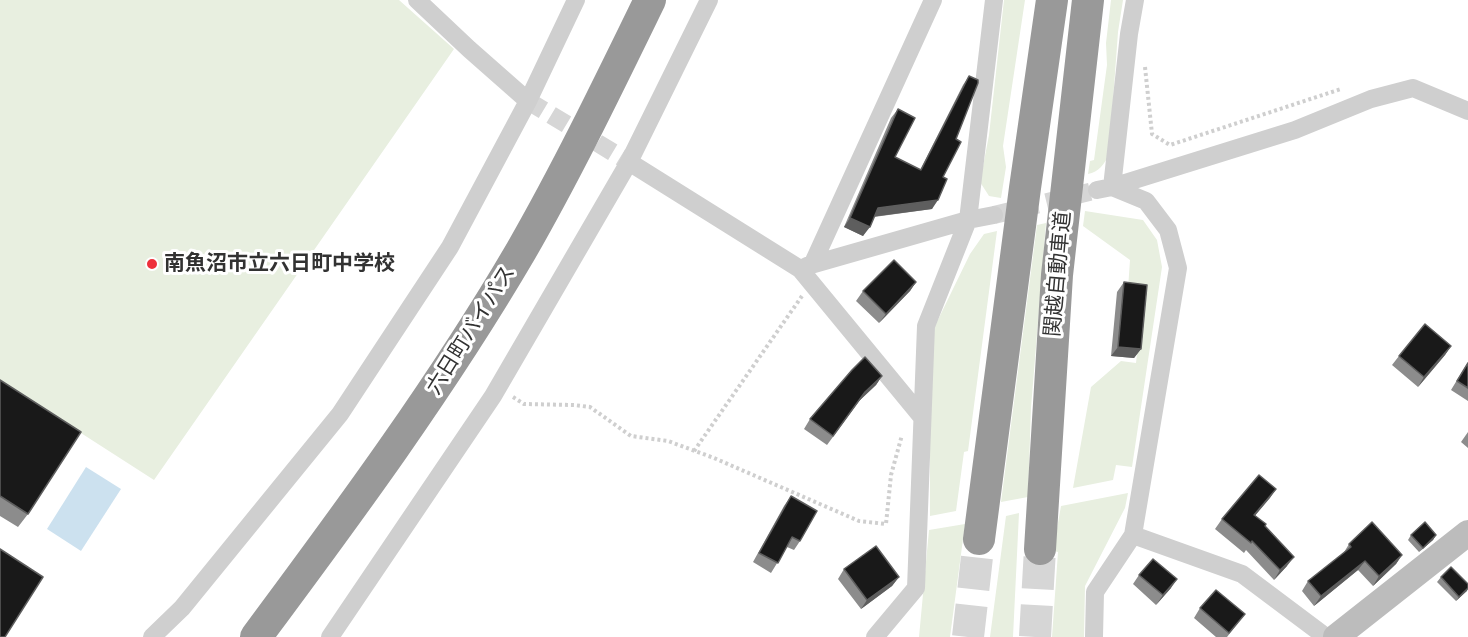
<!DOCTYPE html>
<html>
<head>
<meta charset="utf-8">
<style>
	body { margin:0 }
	canvas { display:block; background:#fff }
</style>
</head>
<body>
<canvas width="1468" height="637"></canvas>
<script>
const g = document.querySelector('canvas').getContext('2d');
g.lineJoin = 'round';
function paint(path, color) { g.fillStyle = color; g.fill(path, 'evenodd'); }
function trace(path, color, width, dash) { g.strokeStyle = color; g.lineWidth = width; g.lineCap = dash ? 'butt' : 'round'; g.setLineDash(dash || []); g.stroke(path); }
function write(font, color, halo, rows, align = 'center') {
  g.font = font + ' Raleway,"Noto Sans JP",sans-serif'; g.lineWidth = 6; g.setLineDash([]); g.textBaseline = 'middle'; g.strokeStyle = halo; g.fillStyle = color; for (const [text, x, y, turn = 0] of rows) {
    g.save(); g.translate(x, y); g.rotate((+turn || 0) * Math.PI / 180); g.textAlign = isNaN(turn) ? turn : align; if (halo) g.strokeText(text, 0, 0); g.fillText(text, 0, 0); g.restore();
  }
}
paint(new Path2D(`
	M0 0H399L454 49 154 480 0 381Z
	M1004 0H1025L1003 146 1006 167 1001 198 989 196 980 182 989 135Z
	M1111 0H1123L1118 32 1109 155C1104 164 1099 172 1088 174L1090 161 1094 160 1107 65 1106 43Z
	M1085 211 1143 220 1157 240 1162 267 1132 467 1116 465 1113 480 1073 488 1091 387 1121 361 1136 363 1144 292 1128 289 1130 260 1083 226Z
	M1046 223 1031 408 1028 497 1001 502 1037 225Z
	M997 231 968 451 964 452 956 511 930 516V387L933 330 970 254 984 234Z
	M1128 493 1125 508 1085 586 1084 637H1052L1058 552 1053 551 1061 506Z
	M1019 513 1013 637H990L1006 516Z
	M965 524 950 637H919L929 530Z`), '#e8efe0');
paint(new Path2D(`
	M86 467 121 489 81 551 47 529Z`), '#cce1ef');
trace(new Path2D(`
	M528 101 629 162
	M994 215 1097 190`), '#d6d6d6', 18, [18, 9]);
trace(new Path2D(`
	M968 637 979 539
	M1035 637 1040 549`), '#d6d6d6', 32, [32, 16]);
trace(new Path2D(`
	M1145 67 1152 134 1170 145 1341 89
	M513 397 524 404 574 405 590 407 631 436 668 441 714 458 859 521 886 524 891 475 902 435
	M694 451 802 296`), '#cfcfcf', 4, [3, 3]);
trace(new Path2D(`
	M417 0 469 49 528 101
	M629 162 800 269 921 416
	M1112 187 1129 34 1135 0
	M1097 190 1112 187 1295 130 1371 99 1413 88 1468 111
	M813 263 933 0
	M807 266 968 220 994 215
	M1133 535 1242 574 1326 637
	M152 637 182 608 340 414 450 247 528 101 576 0
	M330 637 493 396 629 162 709 0
	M875 637 916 588 926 326 968 220 994 0
	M1094 637 1095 592 1133 535 1178 268 1168 230 1146 201 1112 187`), '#cfcfcf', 18);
trace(new Path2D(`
	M1336 637 1468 533`), '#bcbcbc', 26);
trace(new Path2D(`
	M979 539 1025 188 1052 0
	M1040 549 1057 275 1088 0
	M256 637C349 512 442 386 521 251 568 169 609 84 650 0`), '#999', 32);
paint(new Path2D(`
	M969 76 956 139 932 209 874 217 863 236 844 227 891 118 898 109 895 157 920 170 963 85Z
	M916 282 910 291 879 323 856 301 863 291Z
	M1124 282 1141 349 1134 358 1111 356 1117 292Z
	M1451 346 1445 355 1418 387 1392 365 1399 356Z
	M1468 362V401L1451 390Z
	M882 376 876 385 859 401 827 445 804 429 810 419Z
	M0 380 28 514 18 527 0 516Z
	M1468 432V448L1461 442Z
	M1276 489 1255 515 1265 527 1287 566 1274 580 1246 550 1244 553 1215 529 1222 519Z
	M791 496 800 541 794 550 787 547 771 573 753 562 784 506Z
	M1411 535H1436L1433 540 1419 552 1408 540Z
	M1349 544 1402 555 1396 564 1373 586 1358 570 1314 606 1302 591 1308 581 1343 554Z
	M844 569 899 577 892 586 861 609 838 579Z
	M1139 575 1171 588 1156 605 1133 584Z
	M1441 577 1468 584V589L1456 601 1437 582Z
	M1200 608 1238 623 1227 637H1216L1194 618Z`), '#8c8c8c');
paint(new Path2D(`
	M938 200 932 209 871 217 878 208Z
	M850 218 870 227 863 236 844 227Z
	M916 282 910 291 879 323 886 314Z
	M1451 346 1445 355 1418 387 1424 377Z
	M1118 347 1141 349 1134 358 1111 356Z
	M882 376 876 385 859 401 827 445 865 392Z
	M1276 489 1270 498 1248 524 1254 515Z
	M1436 535 1433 540 1419 552Z
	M1402 555 1396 564 1373 586 1379 576Z
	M1294 557 1287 566 1274 580 1280 570Z
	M1365 561 1358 570 1314 606 1321 596Z
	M899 577 892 586 861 609 867 600Z
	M1177 579 1171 588 1156 605 1163 595Z
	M1468 588 1467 591 1456 601 1459 597Z`), '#5e5e5e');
const building = new Path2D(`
	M969 76 978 80V83L956 139 961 142 943 177 947 179 938 200 878 208 870 227 850 218 898 109 915 118 895 157 921 170Z
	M894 260 916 282 886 314 863 291Z
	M1124 282 1147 285 1141 349 1118 347Z
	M1425 324 1451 346 1424 377 1399 356Z
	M865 357 882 376 865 392 833 436 810 419 852 370Z
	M1468 363V388L1457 381Z
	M0 380 81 432 28 514 0 496Z
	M1259 475 1276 489 1254 515 1266 524 1265 526 1294 557 1280 570 1252 541 1251 543 1222 519Z
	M791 496 817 511 800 541 792 537 778 563 759 553Z
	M1372 522 1402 555 1379 576 1365 561 1321 596 1308 581 1351 547 1349 544Z
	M1425 522 1436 535 1423 548 1411 535Z
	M876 546 899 577 867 600 844 569Z
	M0 549 43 577 5 637H0Z
	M1153 559 1177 579 1163 595 1139 575Z
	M1451 567 1468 584V588L1459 597 1441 577Z
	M1216 590 1245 614 1229 633 1200 608Z`);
paint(building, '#191919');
trace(building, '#5e5e5e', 1.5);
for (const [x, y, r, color] of [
	[152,264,6,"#ee303b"]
]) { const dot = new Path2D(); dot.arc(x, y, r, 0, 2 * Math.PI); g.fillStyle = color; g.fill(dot); trace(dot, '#fff', 2); }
write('bold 21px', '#323232', '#fff', [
	["南魚沼市立六日町中学校",164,264]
], 'left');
write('21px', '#323232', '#fff', [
	["関越自動車道",1058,274,-85],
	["六日町バイパス",471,330,-58]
]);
</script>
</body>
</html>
